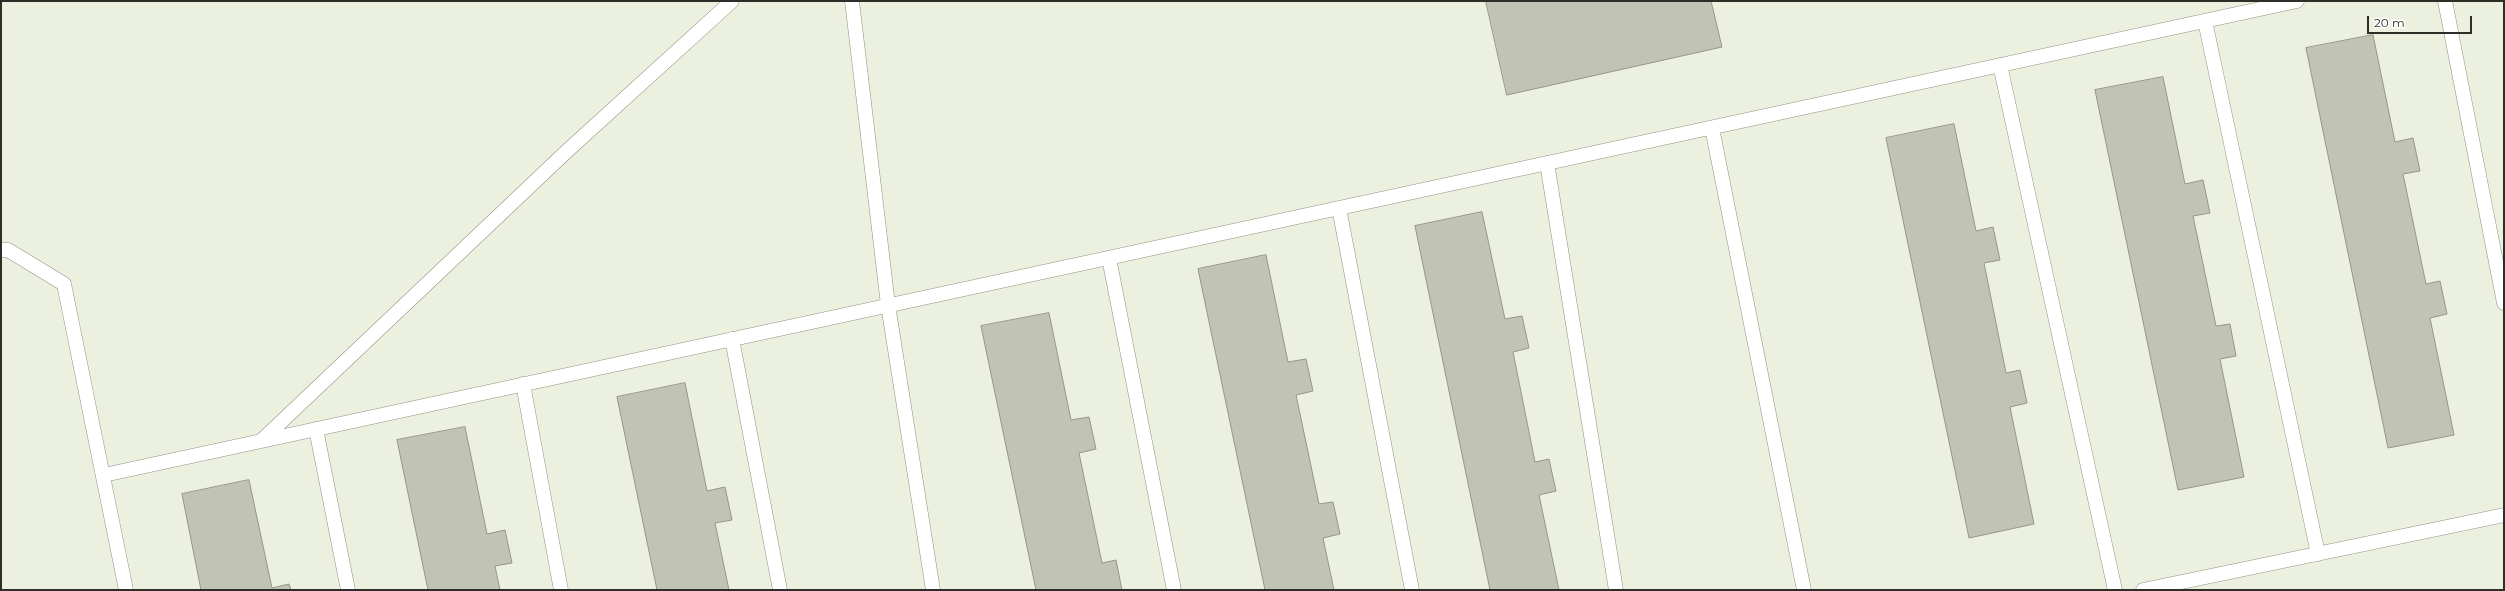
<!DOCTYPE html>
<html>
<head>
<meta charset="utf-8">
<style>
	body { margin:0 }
	#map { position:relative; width:2505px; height:591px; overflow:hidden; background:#ecf0de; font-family:Montserrat,sans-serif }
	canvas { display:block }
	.frame { position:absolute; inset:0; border:2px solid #2d2e27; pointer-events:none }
	.scale { position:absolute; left:2367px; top:16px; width:105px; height:18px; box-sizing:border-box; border:2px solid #2d2e27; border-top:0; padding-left:5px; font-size:12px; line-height:14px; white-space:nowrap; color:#2d2e27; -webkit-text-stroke:3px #fff; paint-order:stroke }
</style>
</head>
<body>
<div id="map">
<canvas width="2505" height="591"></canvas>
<div class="frame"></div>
<div class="scale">20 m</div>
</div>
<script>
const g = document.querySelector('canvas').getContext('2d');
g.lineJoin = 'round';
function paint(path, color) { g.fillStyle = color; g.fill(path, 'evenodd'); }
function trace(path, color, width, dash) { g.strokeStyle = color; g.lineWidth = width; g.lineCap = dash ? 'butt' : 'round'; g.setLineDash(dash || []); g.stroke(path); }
const building = new Path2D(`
	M1486 1H1711L1722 47 1507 95Z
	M2373 35 2395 142 2413 138 2420 171 2403 174 2426 284 2440 281 2447 314 2430 318 2454 435 2388 448 2306 48Z
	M2163 77 2185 184 2203 180 2210 213 2193 216 2216 326 2230 324 2236 356 2220 359 2244 477 2178 490 2095 90Z
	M1954 124 1976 231 1993 227 2000 260 1984 263 2006 373 2020 370 2027 403 2010 407 2034 524 1969 538 1886 138Z
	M1482 212 1505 319 1522 316 1529 348 1513 352 1535 462 1549 459 1556 491 1539 495 1559 590H1490L1415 226Z
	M1266 255 1288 362 1306 359 1313 391 1296 395 1319 504 1333 502 1340 534 1323 538 1334 590H1265L1198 269Z
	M1049 313 1071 420 1089 417 1096 449 1079 453 1102 563 1116 560 1122 590H1036L981 326Z
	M685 383 707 491 725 487 732 520 715 523 729 590H657L617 397Z
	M465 427 487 534 505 530 512 563 495 566 500 590H428L397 440Z
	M249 480 272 588 289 584 291 590H201L182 494Z`);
paint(building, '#c1c4b4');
trace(building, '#949787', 1);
const service = new Path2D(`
	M852 1 888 305 933 590
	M2445 1 2504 303
	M2205 21 2318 554
	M2000 65 2115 590
	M1712 128 1804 590
	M1547 163 1616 590
	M1339 208 1412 590
	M1 250H8L64 284 126 590
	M1109 258 1174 590
	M732 339 780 590
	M523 384 561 590
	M316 429 348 590
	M261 441 567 151 732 1
	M104 475 2297 1
	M2143 590 2504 515`);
trace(service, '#919484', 15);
trace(service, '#fff', 14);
</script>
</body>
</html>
